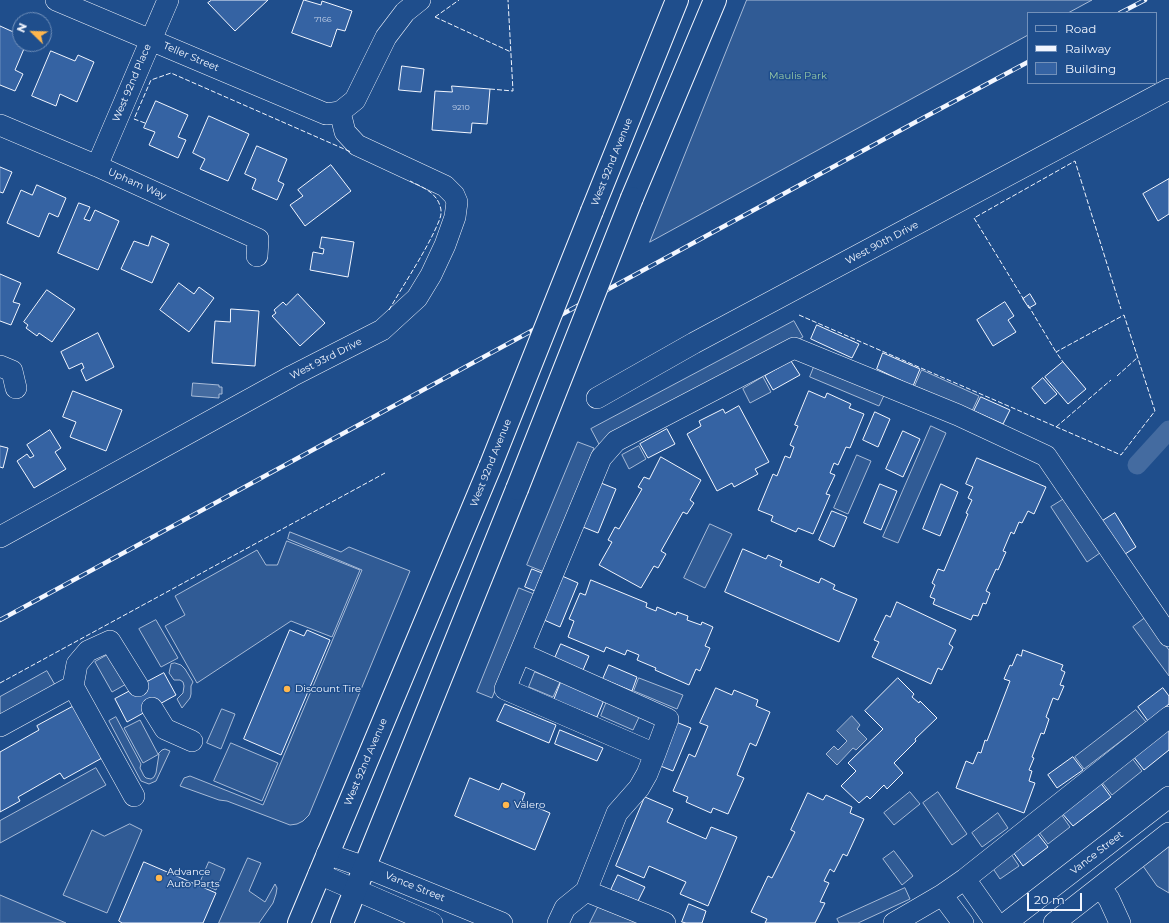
<!DOCTYPE html>
<html>
<head>
<meta charset="utf-8">
<style>
	body { margin:0 }
	#map { position:relative; width:1169px; height:923px; overflow:hidden; background:#1f4e8c; font-family:Montserrat,sans-serif }
	canvas { display:block }
	.legend { position:absolute; left:1027px; top:12px; width:130px; height:72px; box-sizing:border-box; background:#1f4e8c; border:1px solid #7391ba; margin:0; padding:5px 7px; list-style:none; font-size:12px; color:#f2f6ff }
	.legend li { display:flex; align-items:center; gap:8px; height:20px }
	.legend b { width:20px; border:1px solid #7391ba }
	.north { position:absolute; left:12px; top:12px; width:40px; height:40px; box-sizing:border-box; background:#1f4e8c; border:1px solid #7391ba; border-radius:50%; rotate:293deg; font-size:11px; font-weight:700; line-height:16px; text-align:center; color:#f2f6ff }
	.north::after { content:''; display:block; margin:auto; width:14px; height:18px; background:#ffb74d; clip-path:polygon(50% 0,100% 100%,50% 72%,0 100%) }
	.scale { position:absolute; left:1027px; top:893px; width:55px; height:18px; box-sizing:border-box; border:2px solid #f2f6ff; border-top:0; padding-left:5px; font-size:12px; line-height:14px; white-space:nowrap; color:#f2f6ff; -webkit-text-stroke:3px #1f4e8c; paint-order:stroke }
</style>
</head>
<body>
<div id="map">
<canvas width="1169" height="923"></canvas>
<ul class="legend">
<li><b style="height:5px;background:#1f4e8c"></b>Road</li>
<li><b style="height:5px;background:#f2f6ff"></b>Railway</li>
<li><b style="height:11px;background:#3563a3"></b>Building</li>
</ul>
<div class="north">N</div>
<div class="scale">20 m</div>
</div>
<script>
const g = document.querySelector('canvas').getContext('2d');
g.lineJoin = 'round';
function paint(path, color) { g.fillStyle = color; g.fill(path, 'evenodd'); }
function trace(path, color, width, dash) { g.strokeStyle = color; g.lineWidth = width; g.lineCap = dash ? 'butt' : 'round'; g.setLineDash(dash || []); g.stroke(path); }
function write(font, color, halo, rows, align = 'center') {
  g.font = font + ' Montserrat,sans-serif'; g.lineWidth = 3; g.setLineDash([]); g.textBaseline = 'middle'; g.strokeStyle = halo; g.fillStyle = color; for (const [text, x, y, turn = 0] of rows) {
    g.save(); g.translate(x, y); g.rotate((+turn || 0) * Math.PI / 180); g.textAlign = isNaN(turn) ? turn : align; if (halo) g.strokeText(text, 0, 0); g.fillText(text, 0, 0); g.restore();
  }
}
const built = new Path2D(`
	M747 0H1092L1068 13H1028V35L650 242Z
	M794 321 803 337 600 446 591 429Z
	M816 362 886 391 879 406 810 377Z
	M922 370 979 396 972 411 915 386Z
	M763 377 771 392 750 403 743 389Z
	M931 426 946 433 898 543 883 537Z
	M578 442 594 448 544 572 527 565Z
	M639 446 646 459 629 469 622 455Z
	M857 455 871 461 848 514 834 508Z
	M1064 499 1100 553 1087 562 1051 507Z
	M710 524 732 534 705 588 684 578Z
	M290 532 341 552 349 547 410 571 309 815 303 821 297 824 290 825 227 801 219 800 180 786 184 778 190 776 263 805 362 570 288 539Z
	M287 541 360 570 332 637 291 621 197 683 165 626 185 615 175 596 257 550 266 565H277Z
	M519 588 534 594 492 698 477 692Z
	M1145 618 1169 650V676L1133 627Z
	M156 620 178 658 161 667 139 629Z
	M111 653 128 683 112 692 95 662Z
	M175 663 181 665 185 669 193 682 191 686V694L190 698 182 708 177 699 183 693 184 686 183 682 180 680H174L169 673 171 664Z
	M47 671 58 690 0 722V697Z
	M535 672 560 682 553 697 529 687Z
	M639 678 683 695 677 709 634 691Z
	M607 701 640 715 633 730 601 716Z
	M222 709 235 714 221 749 207 743Z
	M1136 710 1146 722 1084 769 1075 757Z
	M116 717 141 764 140 768 144 776 146 778 151 779 154 777 156 773 159 754 143 763 124 728 140 720 158 754 162 750 165 749 170 751 156 781 149 784 141 781 109 721Z
	M231 743 278 763 262 801 214 781Z
	M1131 757 1142 771 1112 795 1101 781Z
	M96 768 106 785 0 843V821Z
	M910 792 920 804 894 825 884 813Z
	M938 792 967 834 952 845 923 803Z
	M998 813 1008 828 982 847 972 833Z
	M1061 814 1070 827 1048 844 1039 832Z
	M130 824 142 830 107 913 63 895 92 830 104 836Z
	M1169 846V893L1157 886 1143 866Z
	M894 851 913 876 902 885 883 859Z
	M1011 854 1019 866 1000 879 992 867Z
	M248 858 261 863 249 891 265 902 275 884 277 888 276 894 273 903 259 923H219Z
	M209 862 225 869 216 890 200 883Z
	M905 888 910 899 858 923H839L837 919Z
	M0 895 66 923H0Z
	M598 907 638 923H590Z`);
paint(built, '#305b95');
trace(built, '#a8bbd7', 1);
const water = new Path2D(`
	M193 383 219 385V387H222V394H219V398L192 396Z
	M852 716 860 725 857 729 867 739 856 750 853 748 837 765 826 754 834 746 838 750 847 741 837 731Z`);
paint(water, '#446ba0');
trace(water, '#a8bbd7', 1);
trace(new Path2D(`
	M1137 465 1169 430`), '#446ba0', 19);
const building = new Path2D(`
	M212 0H268L235 31 208 3Z
	M304 0 321 5 322 1 352 11 345 31 337 29 331 47 292 33Z
	M0 26 20 35V44H26L15 70 23 74 15 91 0 85Z
	M51 51 75 61 78 55 94 62 77 102 60 94 56 106 32 96Z
	M402 66 424 69 421 92 399 90Z
	M452 86 490 89 487 124 472 123 471 133 432 130 435 91 452 92Z
	M156 101 188 115 178 137 186 140 178 158 149 145 155 132 144 128Z
	M209 116 249 134 228 181 200 169 205 159 193 153Z
	M257 146 287 159 278 181 284 184 277 200 252 189 256 179 245 174Z
	M331 165 351 191 305 226 290 205 303 196 298 190Z
	M0 167 12 172 3 193 0 192Z
	M1169 179V214L1158 221 1143 194Z
	M37 185 66 198 58 217 49 213 39 237 7 223 21 190 32 195Z
	M79 203 90 207 84 219 90 221 95 210 119 221 98 270 58 253Z
	M152 236 169 244 152 283 121 269 134 241 148 246Z
	M322 237 354 242 348 277 310 270 313 252 323 254 324 249 320 248Z
	M0 274 21 283 13 302 20 304 11 325 0 321Z
	M179 283 194 294 199 287 214 298 189 332 160 310Z
	M47 290 75 309 52 342 39 333 37 336 26 328 28 325 24 322Z
	M298 294 325 323 300 346 272 316 276 313 274 310 283 302 286 305Z
	M1030 294 1036 304 1029 308 1023 299Z
	M1005 302 1014 316 1008 320 1016 332 993 346 977 320Z
	M231 309 259 311 255 366 212 363 215 321 230 322Z
	M817 325 859 344 852 358 811 339Z
	M98 333 114 367 86 381 81 370 84 368 82 363 69 369 61 352Z
	M883 353 920 369 913 386 877 369Z
	M791 361 800 375 773 390 765 376Z
	M1063 362 1086 389 1068 404 1045 377Z
	M1043 378 1057 394 1045 404 1032 388Z
	M73 391 122 410 106 451 70 437 76 422 63 417Z
	M809 391 825 398 827 393 851 404 849 408 864 414 850 448 846 447 838 465 834 463 830 473 835 475 826 494 830 495 813 534 798 528 796 532 771 521 773 516 758 510 773 474 777 476 785 456 790 458 794 447 790 445 798 426 795 425Z
	M981 397 1010 410 1003 424 974 411Z
	M739 406 769 462 755 469 758 474 734 487 732 483 717 491 687 434 701 426 699 421 723 409 725 413Z
	M875 412 890 419 878 447 863 440Z
	M667 429 675 444 648 458 640 444Z
	M50 430 61 448 55 452 66 469 34 488 17 461 27 454 30 458 34 456 27 445Z
	M903 431 920 439 903 477 886 469Z
	M0 446 8 448 3 468 0 467Z
	M661 457 701 480 690 500 694 503 687 514 683 512 661 551 666 554 658 568 654 566 641 588 599 565 612 542 608 540 615 527 619 529 642 489 638 487 644 477 649 479Z
	M977 458 1046 487 1034 514 1028 511 1022 523 1019 522 1014 534 1011 532 1003 551 1006 552 998 570 996 569 986 591 990 593 986 604 983 603 978 616 973 615 971 620 933 604 935 599 930 597 935 585 932 583 938 569 944 571 968 514 966 513 972 500 968 498 973 487 966 484Z
	M601 483 616 489 598 533 583 527Z
	M880 484 897 491 881 530 864 523Z
	M941 484 958 492 940 536 923 529Z
	M832 511 847 517 834 547 819 540Z
	M1115 513 1136 547 1122 556 1101 522Z
	M743 549 766 559 768 555 782 561 780 566 819 583 821 578 835 585 833 589 857 599 839 642 725 592Z
	M532 569 542 573 535 591 525 587Z
	M562 576 578 583 560 627 544 620Z
	M591 580 647 603 646 607 656 611 657 607 676 615 677 612 688 616 687 620 701 625 702 622 713 627 705 646 710 648 700 671 696 669 689 685 655 670 656 668 637 660 639 655 627 650 625 655 606 647 604 652 568 637 574 621 569 619 580 593 585 595Z
	M897 602 956 630 949 644 953 647 942 670 938 668 931 684 872 657 879 642 874 640 886 615 890 617Z
	M290 630 304 636 307 630 330 640 281 755 244 739Z
	M561 644 589 656 583 670 555 658Z
	M1023 650 1063 665 1061 670 1065 672 1060 685 1064 686 1058 700 1053 698 1046 717 1049 719 1044 734 1041 733 1032 757 1034 758 1029 770 1032 771 1029 781 1035 783 1024 813 956 788 966 761 973 764 978 752 981 753 985 740 987 741 1010 681 1004 679 1010 665 1012 666 1017 654 1021 656Z
	M609 665 637 677 632 691 603 679Z
	M164 673 176 695 127 722 115 699Z
	M898 678 914 694 912 697 919 703 920 701 937 718 915 739 916 741 894 763 903 773 887 789 884 785 870 799 867 796 859 803 841 786 856 771 848 763 883 729 865 711Z
	M561 682 604 700 597 717 554 700Z
	M716 688 732 695 734 690 758 700 756 706 770 712 756 746 750 743 737 775 744 778 728 814 713 808 711 813 686 802 688 797 673 791 689 754 695 757 708 726 700 723Z
	M1163 688 1169 696V704L1148 721 1138 707Z
	M505 704 556 725 549 743 497 721Z
	M74 706 102 758 64 779 60 773 18 797 20 801 0 812V752L39 730 37 726Z
	M676 722 691 728 673 771 658 765Z
	M1169 728V750L1144 770 1133 756Z
	M560 730 603 748 597 761 555 744Z
	M1073 757 1083 770 1057 788 1048 775Z
	M470 778 499 790 502 783 525 793 522 801 550 813 535 850 455 816Z
	M1100 782 1111 797 1073 826 1061 812Z
	M808 793 823 800 826 795 852 807 850 813 864 819 847 856 843 854 834 872 830 869 824 881 829 883 820 902 825 903 815 923H765L767 919 751 912 768 876 772 878 795 832 791 830Z
	M645 797 673 809 667 822 706 839 711 827 737 837 708 906 680 894 686 882 649 866 644 878 616 866Z
	M1037 833 1048 847 1023 866 1013 852Z
	M144 862 216 893 203 923H122L119 921Z
	M618 875 645 887 638 901 611 890Z
	M689 904 706 911 702 923H686L682 922Z`);
paint(building, '#3563a3');
trace(building, '#f2f6ff', 1);
const minor = new Path2D(`
	M56 0 326 114 340 112 355 100 386 37 405 12 420 0
	M0 125 97 166 258 239 257 256
	M97 166 168 0
	M0 366 12 371 16 388
	M597 398 694 343 1169 89
	M0 537 292 376 382 330 417 298 431 275 445 245 455 217 457 202 454 195 445 186 357 145 345 132 340 112
	M520 653 668 719 655 754
	M73 686 77 664 88 651 110 641 138 686
	M152 708 165 729 192 741
	M0 726 73 686 134 796
	M327 854 365 867 502 923
	M319 874 432 923
	M965 879 996 923
	M1101 888 1109 899 1120 923
	M942 895 963 923
	M558 923 565 908 586 891
	M665 923 586 891 617 813 639 788 647 774 655 754 505 689 601 458 616 441 794 348 958 415 1046 456 1169 636
	M894 923 942 895 965 879 1169 717
	M1006 923 1169 797
	M1054 923 1169 833`);
const major = new Path2D(`
	M632 198 715 0
	M592 211 677 0
	M299 923 490 467
	M342 923 517 489`);
trace(minor, '#f2f6ff', 22);
trace(major, '#f2f6ff', 24);
trace(minor, '#1f4e8c', 21);
trace(major, '#1f4e8c', 22);
const rail = new Path2D(`
	M1120 13 1145 0
	M0 620 923 118 1028 62`);
trace(rail, '#f2f6ff', 4.5);
trace(rail, '#1f4e8c', 3, [9]);
const majorBridge = new Path2D(`
	M490 467 592 211
	M517 489 632 198`);
trace(majorBridge, '#f2f6ff', 24, []);
trace(majorBridge, '#1f4e8c', 22);
trace(new Path2D(`
	M435 17 511 52
	M435 17 459 0
	M490 89 513 91 508 0
	M145 123 134 119 151 80 171 73 351 152
	M1024 300 974 218 1075 161 1121 309
	M1028 305 1056 352
	M389 310C405 282 427 250 439 221 441 216 442 211 440 206 436 192 422 187 410 181
	M799 315 1121 455 1155 411 1124 315 1056 352 1063 362
	M1117 376 1137 358
	M1056 427 1111 380
	M0 683 385 473`), '#f2f6ff', 1, [5, 2]);
for (const [x, y, r, color] of [
	[287,689,4,"#ffb74d"],
	[506,805,4,"#ffb74d"],
	[159,878,4,"#ffb74d"]
]) { const dot = new Path2D(); dot.arc(x, y, r, 0, 2 * Math.PI); g.fillStyle = color; g.fill(dot); trace(dot, '#1f4e8c', 1.5); }
write('8px', '#c3d1e8', null, [
	["7166",323,20],
	["9210",461,108]
]);
write('10px', '#f2f6ff', '#1f4e8c', [
	["Teller Street",191,57,23],
	["West 92nd Place",132,83,-67],
	["West 92nd Avenue",612,162,-68],
	["Upham Way",137,184,24],
	["West 90th Drive",882,243,-28],
	["West 93rd Drive",326,359,-27],
	["West 92nd Avenue",491,463,-68],
	["West 92nd Avenue",366,762,-67],
	["Vance Street",1097,853,-38],
	["Vance Street",415,887,22]
]);
write('10px', '#97c8a6', '#1f4e8c', [
	["Maulis Park",798,76]
]);
write('10px', '#f2f6ff', '#1f4e8c', [
	["Discount Tire",295,689],
	["Valero",514,805],
	["Advance",167,872],
	["Auto Parts",167,884]
], 'left');
</script>
</body>
</html>
